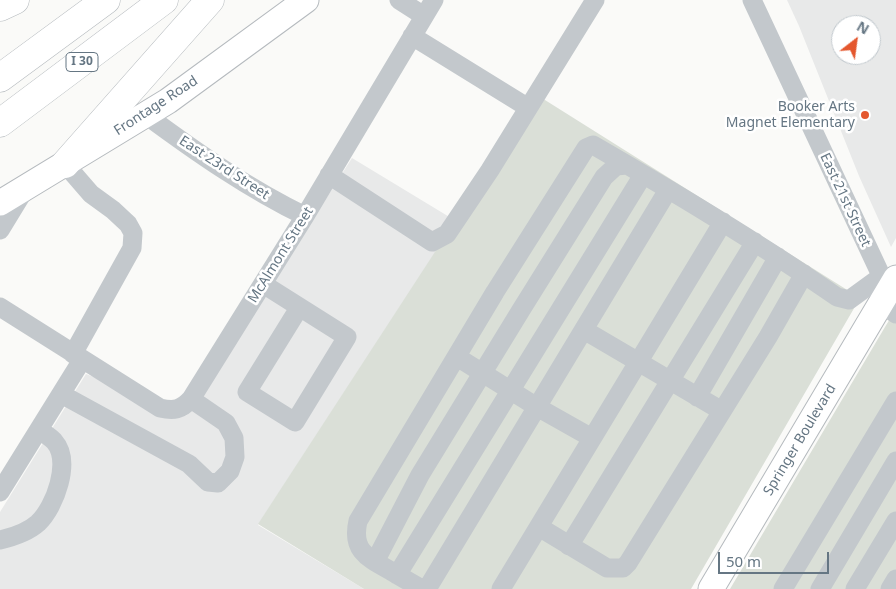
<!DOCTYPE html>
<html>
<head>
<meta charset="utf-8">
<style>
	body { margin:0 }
	#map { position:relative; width:896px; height:589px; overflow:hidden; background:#fafaf8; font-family:"Noto Sans",sans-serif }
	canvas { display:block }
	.north { position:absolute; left:831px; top:15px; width:50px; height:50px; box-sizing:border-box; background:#fff; border:1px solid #c1c8cd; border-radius:50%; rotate:30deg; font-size:14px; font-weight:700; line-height:20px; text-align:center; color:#657683 }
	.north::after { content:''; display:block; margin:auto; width:18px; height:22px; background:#e4572e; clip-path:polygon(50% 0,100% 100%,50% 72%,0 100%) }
	.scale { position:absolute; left:718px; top:552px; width:111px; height:22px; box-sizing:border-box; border:2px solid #657683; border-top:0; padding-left:6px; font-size:15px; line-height:18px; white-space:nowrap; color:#657683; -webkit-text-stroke:4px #fff; paint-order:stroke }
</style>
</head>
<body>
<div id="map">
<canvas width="896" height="589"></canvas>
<div class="north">N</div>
<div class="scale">50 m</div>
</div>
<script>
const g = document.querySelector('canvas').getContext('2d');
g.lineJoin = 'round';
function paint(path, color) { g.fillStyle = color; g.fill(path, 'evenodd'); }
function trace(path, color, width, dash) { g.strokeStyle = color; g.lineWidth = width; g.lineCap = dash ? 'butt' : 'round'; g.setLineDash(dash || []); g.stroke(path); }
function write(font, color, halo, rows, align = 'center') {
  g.font = font + ' "Noto Sans",sans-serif'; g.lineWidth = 5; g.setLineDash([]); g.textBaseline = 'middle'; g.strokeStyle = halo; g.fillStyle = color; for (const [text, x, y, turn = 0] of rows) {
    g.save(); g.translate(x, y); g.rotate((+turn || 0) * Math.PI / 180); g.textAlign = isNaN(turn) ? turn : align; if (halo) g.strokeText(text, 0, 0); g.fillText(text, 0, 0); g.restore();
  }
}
paint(new Path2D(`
	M787 0H896V238L891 247 859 176 799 26ZM841 25H871V55H841Z
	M352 158 456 221 258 525 364 589H0V512L86 374 94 377 172 418 187 415Z`), '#e8e9e9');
paint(new Path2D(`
	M537 95 860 298 691 589H364L258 524Z
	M896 309V589H730L885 327Z`), '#dadfd7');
const major = new Path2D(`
	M0 203 168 101 306 0
	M711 589 896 278`);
const highway = new Path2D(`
	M0 7 15 0
	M0 78 106 0
	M0 123 164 0
	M65 164 210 0`);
trace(major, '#b5babe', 27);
trace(highway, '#b4b9bd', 29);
trace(new Path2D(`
	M399 0 424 16
	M752 0 886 286
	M412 36 527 107
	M146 115C196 152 249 189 305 216
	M65 164 91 194 113 210 128 224 133 233 132 248 73 354
	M329 175 432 242 447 234 490 170 595 0
	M0 230 25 189
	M263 284 347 337 295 422 247 392 299 308
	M881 304 896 314
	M0 307 160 408C174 411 181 410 191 399L305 216 434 0
	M584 330 722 411
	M457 357 537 407 592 438
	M61 394 189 464 208 482 218 483 230 471 235 457 234 438 226 423 191 399
	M697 397 778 257
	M0 492 82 360
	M539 527 607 568H623L628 563 768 337 804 274
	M0 540C13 537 28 532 38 523 55 507 72 461 54 441 50 437 44 433 39 430
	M569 546 755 242
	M374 561 379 554 420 475 521 310 604 177 616 166 627 165
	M397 575 643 175
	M422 589C411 583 401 577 391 571 368 558 351 551 358 521L495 292 586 148 593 145C676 193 758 242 837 297L849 300 882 276
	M427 589 668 190
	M501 589 723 222
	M783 589 896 401
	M820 589 896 461
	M855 589 896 521
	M890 589 896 579`), '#c3c8cc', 19);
trace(major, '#fff', 25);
trace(highway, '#fff', 28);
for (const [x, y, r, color] of [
	[865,115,5,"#e4572e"]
]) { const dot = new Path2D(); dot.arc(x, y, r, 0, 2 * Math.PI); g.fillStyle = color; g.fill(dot); trace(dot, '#fff', 2); }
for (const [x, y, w] of [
	[82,62,32]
]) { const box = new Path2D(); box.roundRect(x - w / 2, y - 9.5, w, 19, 4); g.fillStyle = '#fff'; g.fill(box); trace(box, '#657683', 1); }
write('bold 12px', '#657683', null, [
	["I 30",82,62]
]);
write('14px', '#657683', '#fff', [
	["Frontage Road",156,106,-33],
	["East 23rd Street",224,168,33],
	["East 21st Street",845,200,65],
	["McAlmont Street",281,255,-58],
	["Springer Boulevard",800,440,-59]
]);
write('14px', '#657683', '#fff', [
	["Booker Arts",855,107],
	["Magnet Elementary",855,123]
], 'right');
</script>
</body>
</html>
